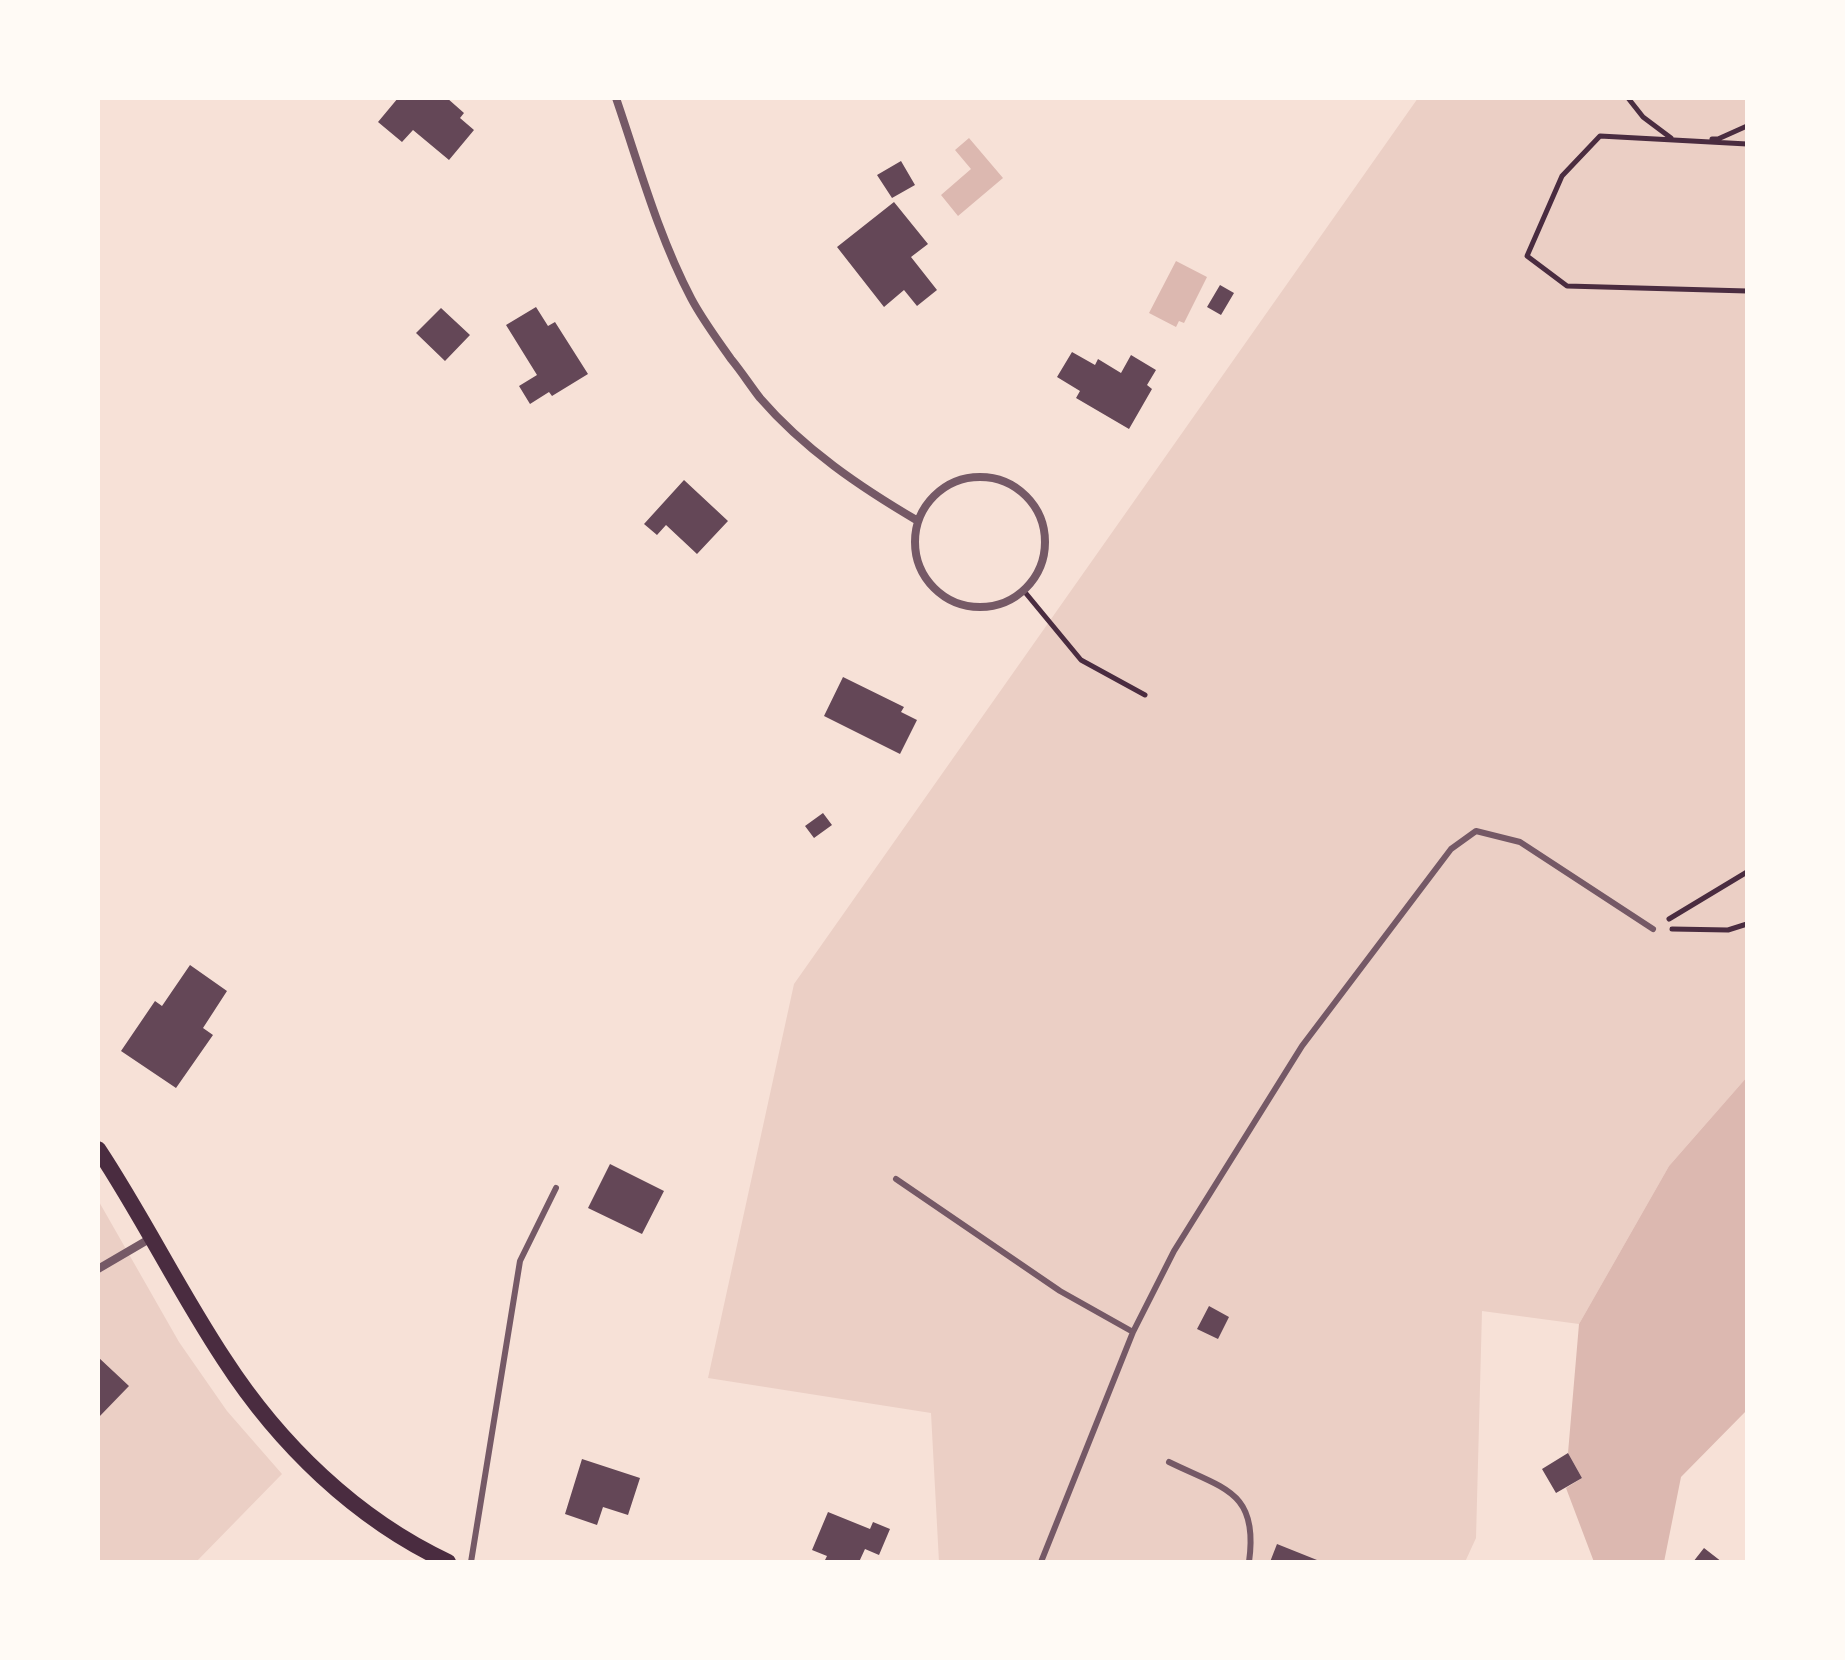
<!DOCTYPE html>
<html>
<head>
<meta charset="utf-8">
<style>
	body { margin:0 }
	#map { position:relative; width:1845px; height:1660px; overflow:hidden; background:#f7e1d7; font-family:"Exo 2",sans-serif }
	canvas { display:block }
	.frame { position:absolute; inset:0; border:100px solid #fffaf5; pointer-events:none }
</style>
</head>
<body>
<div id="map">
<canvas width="1845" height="1660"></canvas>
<div class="frame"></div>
</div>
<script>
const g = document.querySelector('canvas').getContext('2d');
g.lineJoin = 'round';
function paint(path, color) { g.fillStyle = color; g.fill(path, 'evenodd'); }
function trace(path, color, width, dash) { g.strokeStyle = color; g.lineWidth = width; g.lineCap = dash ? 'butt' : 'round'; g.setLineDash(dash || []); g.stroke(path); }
paint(new Path2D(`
	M1418 98H1747V1077L1669 1166 1579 1324 1482 1311 1476 1538 1465 1562H939L931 1413 708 1378 794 984Z
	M98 1200 179 1342 227 1411 282 1474 196 1562H98Z`), '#ebcfc5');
paint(new Path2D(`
	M969 138 1003 178 958 216 941 195 971 169 955 150Z
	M1176 261 1207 277 1184 323 1179 321 1176 327 1149 313Z
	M1747 1077V1410L1681 1477 1664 1562H1594L1566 1488 1582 1478 1568 1453 1579 1324 1669 1166Z`), '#dcb8b0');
paint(new Path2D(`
	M398 98H447L464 113 460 118 474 130 449 160 413 130 402 142 378 122Z
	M901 161 915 185 892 198 877 175Z
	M894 202 928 244 911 257 937 290 917 306 904 290 884 307 837 247Z
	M1220 285 1234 293 1221 315 1207 307Z
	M536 307 548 326 555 322 588 374 552 396 549 392 530 404 519 386 537 375 506 325Z
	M441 308 470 335 445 361 416 333Z
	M1072 352 1095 365 1098 359 1121 373 1131 355 1156 370 1147 385 1152 389 1129 429 1076 398 1080 391 1057 377Z
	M684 480 728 521 697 554 666 525 657 535 644 524Z
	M843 677 904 707 901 712 917 720 900 754 824 716Z
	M823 813 832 825 814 838 805 826Z
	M190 965 227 991 203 1028 213 1035 176 1088 121 1051 155 1001 162 1006Z
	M610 1164 664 1191 642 1234 588 1208Z
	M1209 1306 1229 1317 1218 1339 1197 1329Z
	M98 1357 129 1386 98 1418Z
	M1568 1453 1582 1478 1556 1493 1542 1469Z
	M582 1459 640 1478 628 1515 603 1507 597 1525 565 1514Z
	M828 1512 870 1529 873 1522 890 1529 879 1555 865 1549 859 1562H824L827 1556 812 1550Z
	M1277 1544 1322 1562H1270Z
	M1704 1548 1722 1562H1693Z`), '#644757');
trace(new Path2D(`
	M1628 98 1643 117 1671 138
	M1712 139H1718L1747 126
	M1747 144 1600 136 1562 176 1527 256 1567 286 1747 291
	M1024 591 1081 660 1145 695
	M1669 919 1747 872
	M1672 929 1728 930 1747 924`), '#4a2c40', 5);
trace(new Path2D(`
	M896 1179 1060 1291 1133 1332
	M1169 1462C1224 1489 1259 1491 1249 1562
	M471 1562 520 1261 556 1188
	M1041 1562 1133 1332 1174 1251 1302 1046 1451 849 1476 831 1520 842 1653 929`), '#755966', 6);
trace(new Path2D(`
	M616 98C639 165 658 235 691 298 702 319 717 339 731 359 741 371 750 385 760 398 804 449 860 487 918 521
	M915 542a65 65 0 1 1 130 0a65 65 0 1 1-130 0Z
	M98 1269 151 1238`), '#755966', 8);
trace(new Path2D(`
	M98 1149C143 1217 179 1291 224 1359 279 1444 356 1519 448 1562`), '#4a2c40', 16);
</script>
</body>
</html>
